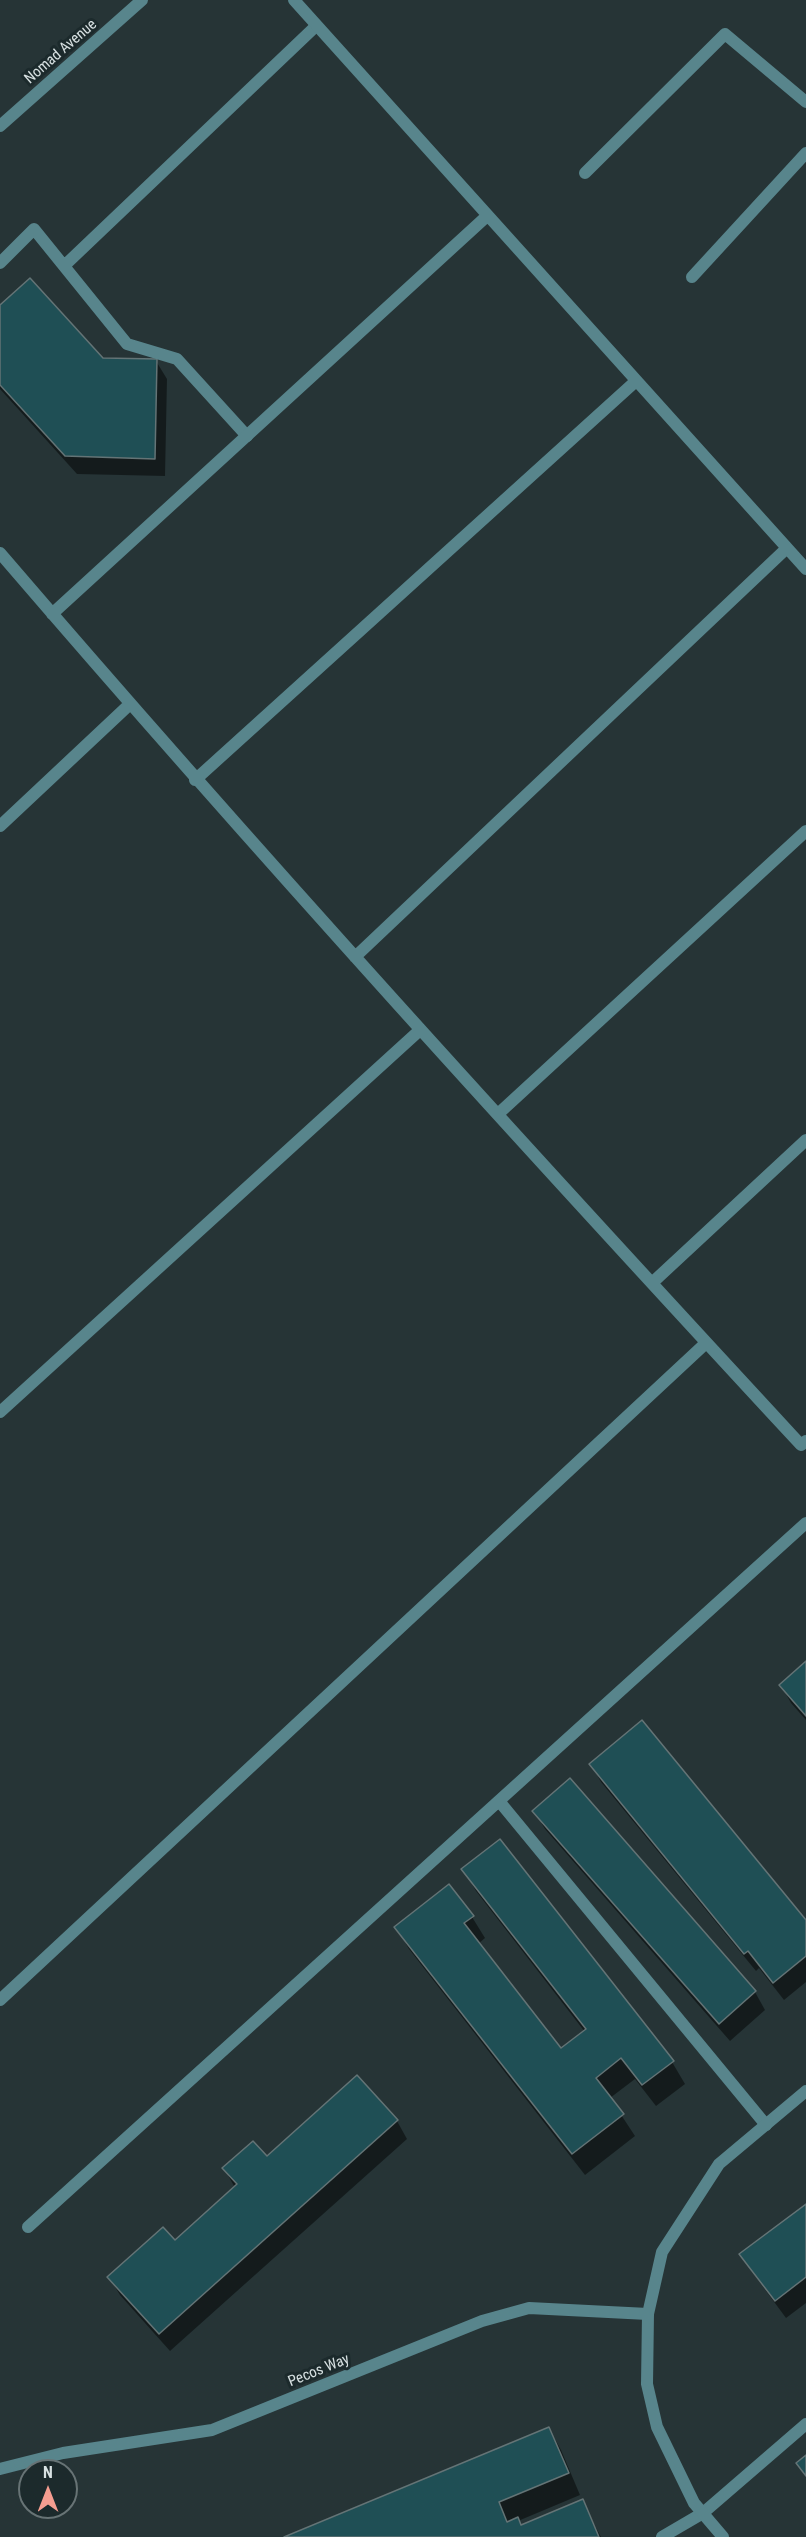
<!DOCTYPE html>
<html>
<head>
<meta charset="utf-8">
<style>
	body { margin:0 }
	#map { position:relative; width:806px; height:2537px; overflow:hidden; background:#263436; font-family:"Roboto Condensed",sans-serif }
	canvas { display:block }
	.north { position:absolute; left:18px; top:2459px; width:60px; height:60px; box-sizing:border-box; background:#1c2a2c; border:2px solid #677375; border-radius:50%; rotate:0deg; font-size:16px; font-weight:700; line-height:24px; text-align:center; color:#d8e1e2 }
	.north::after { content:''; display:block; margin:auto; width:21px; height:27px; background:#f59d90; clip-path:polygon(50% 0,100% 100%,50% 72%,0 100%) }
</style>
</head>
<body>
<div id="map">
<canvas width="806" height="2537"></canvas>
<div class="north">N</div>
</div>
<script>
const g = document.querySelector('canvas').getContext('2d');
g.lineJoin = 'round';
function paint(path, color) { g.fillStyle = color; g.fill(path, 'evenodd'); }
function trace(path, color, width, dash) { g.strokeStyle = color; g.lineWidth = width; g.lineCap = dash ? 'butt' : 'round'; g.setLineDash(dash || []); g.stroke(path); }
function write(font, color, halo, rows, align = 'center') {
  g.font = font + ' "Roboto Condensed",sans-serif'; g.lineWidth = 6; g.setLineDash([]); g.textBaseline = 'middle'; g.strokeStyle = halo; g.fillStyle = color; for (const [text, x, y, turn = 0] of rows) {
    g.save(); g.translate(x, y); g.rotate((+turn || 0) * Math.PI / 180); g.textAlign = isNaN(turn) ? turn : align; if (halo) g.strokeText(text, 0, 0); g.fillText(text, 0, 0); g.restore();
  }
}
paint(new Path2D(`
	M0 307 102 359 156 361 167 379 165 476 77 474 0 389Z
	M806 1663V1720L791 1703 781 1685Z
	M591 1764 806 1922V1982L784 2000 759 1968 756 1971 601 1782Z
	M534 1811 755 1992 765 2010 730 2041 545 1829Z
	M463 1869 672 2062 685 2084 656 2106 635 2079 610 2098 635 2136 585 2175 409 1949 396 1927 472 1917 485 1938 478 1944 561 2050 585 2032 476 1891Z
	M397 2121 407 2139 170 2351 120 2295 109 2277 175 2242 234 2186 224 2168Z
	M806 2206V2303L786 2318 752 2272 741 2254Z
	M549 2428 561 2450 580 2495 518 2521 521 2526 582 2501 601 2537H288Z`), '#0007');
const building = new Path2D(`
	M30 278 103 358 157 359 155 459 65 456 0 385V305Z
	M806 1661V1716L779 1685Z
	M642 1720 806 1920V1956L773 1983 748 1951 744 1954 589 1764Z
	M570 1778 756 1991 719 2024 532 1811Z
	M500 1839 674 2061 642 2085 621 2058 596 2078 624 2114 572 2154 394 1927 449 1884 474 1916 464 1923 561 2048 586 2029 461 1869Z
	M357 2075 398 2120 159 2334 107 2277 163 2227 175 2240 237 2184 222 2168 253 2141 267 2156Z
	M806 2204V2277L775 2301 739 2254Z
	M549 2427 569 2473 499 2502 507 2522 518 2517 521 2525 583 2499 599 2537H284Z
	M806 2455V2476L796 2463Z`);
paint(building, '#1f4f55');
trace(building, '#647476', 1.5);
trace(new Path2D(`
	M585 173 725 34 806 102
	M0 263 34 229 127 344 177 359 247 436
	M64 266 316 26
	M692 277 806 153
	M499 1801 766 2125
	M28 2227 806 1523
	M662 2537 703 2513 806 2424`), '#58858c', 12);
trace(new Path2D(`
	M294 0 806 569
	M0 126 142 0
	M0 553C261 857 530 1152 801 1445L806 1441
	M52 614 487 216
	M195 780 636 381
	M0 826 130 704
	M355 957 787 548
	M498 1114 806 831
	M652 1283 806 1140
	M0 1412 420 1030
	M0 2000 706 1343
	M0 2469 63 2453 212 2430 482 2321 529 2308 648 2314
	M723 2537 694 2503 657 2427 647 2384 648 2314 662 2252 719 2164 806 2091`), '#58858c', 12);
write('15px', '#d8e1e2', '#1c2a2c', [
	["Nomad Avenue",61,52,-41],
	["Pecos Way",319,2371,-22]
]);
</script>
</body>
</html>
